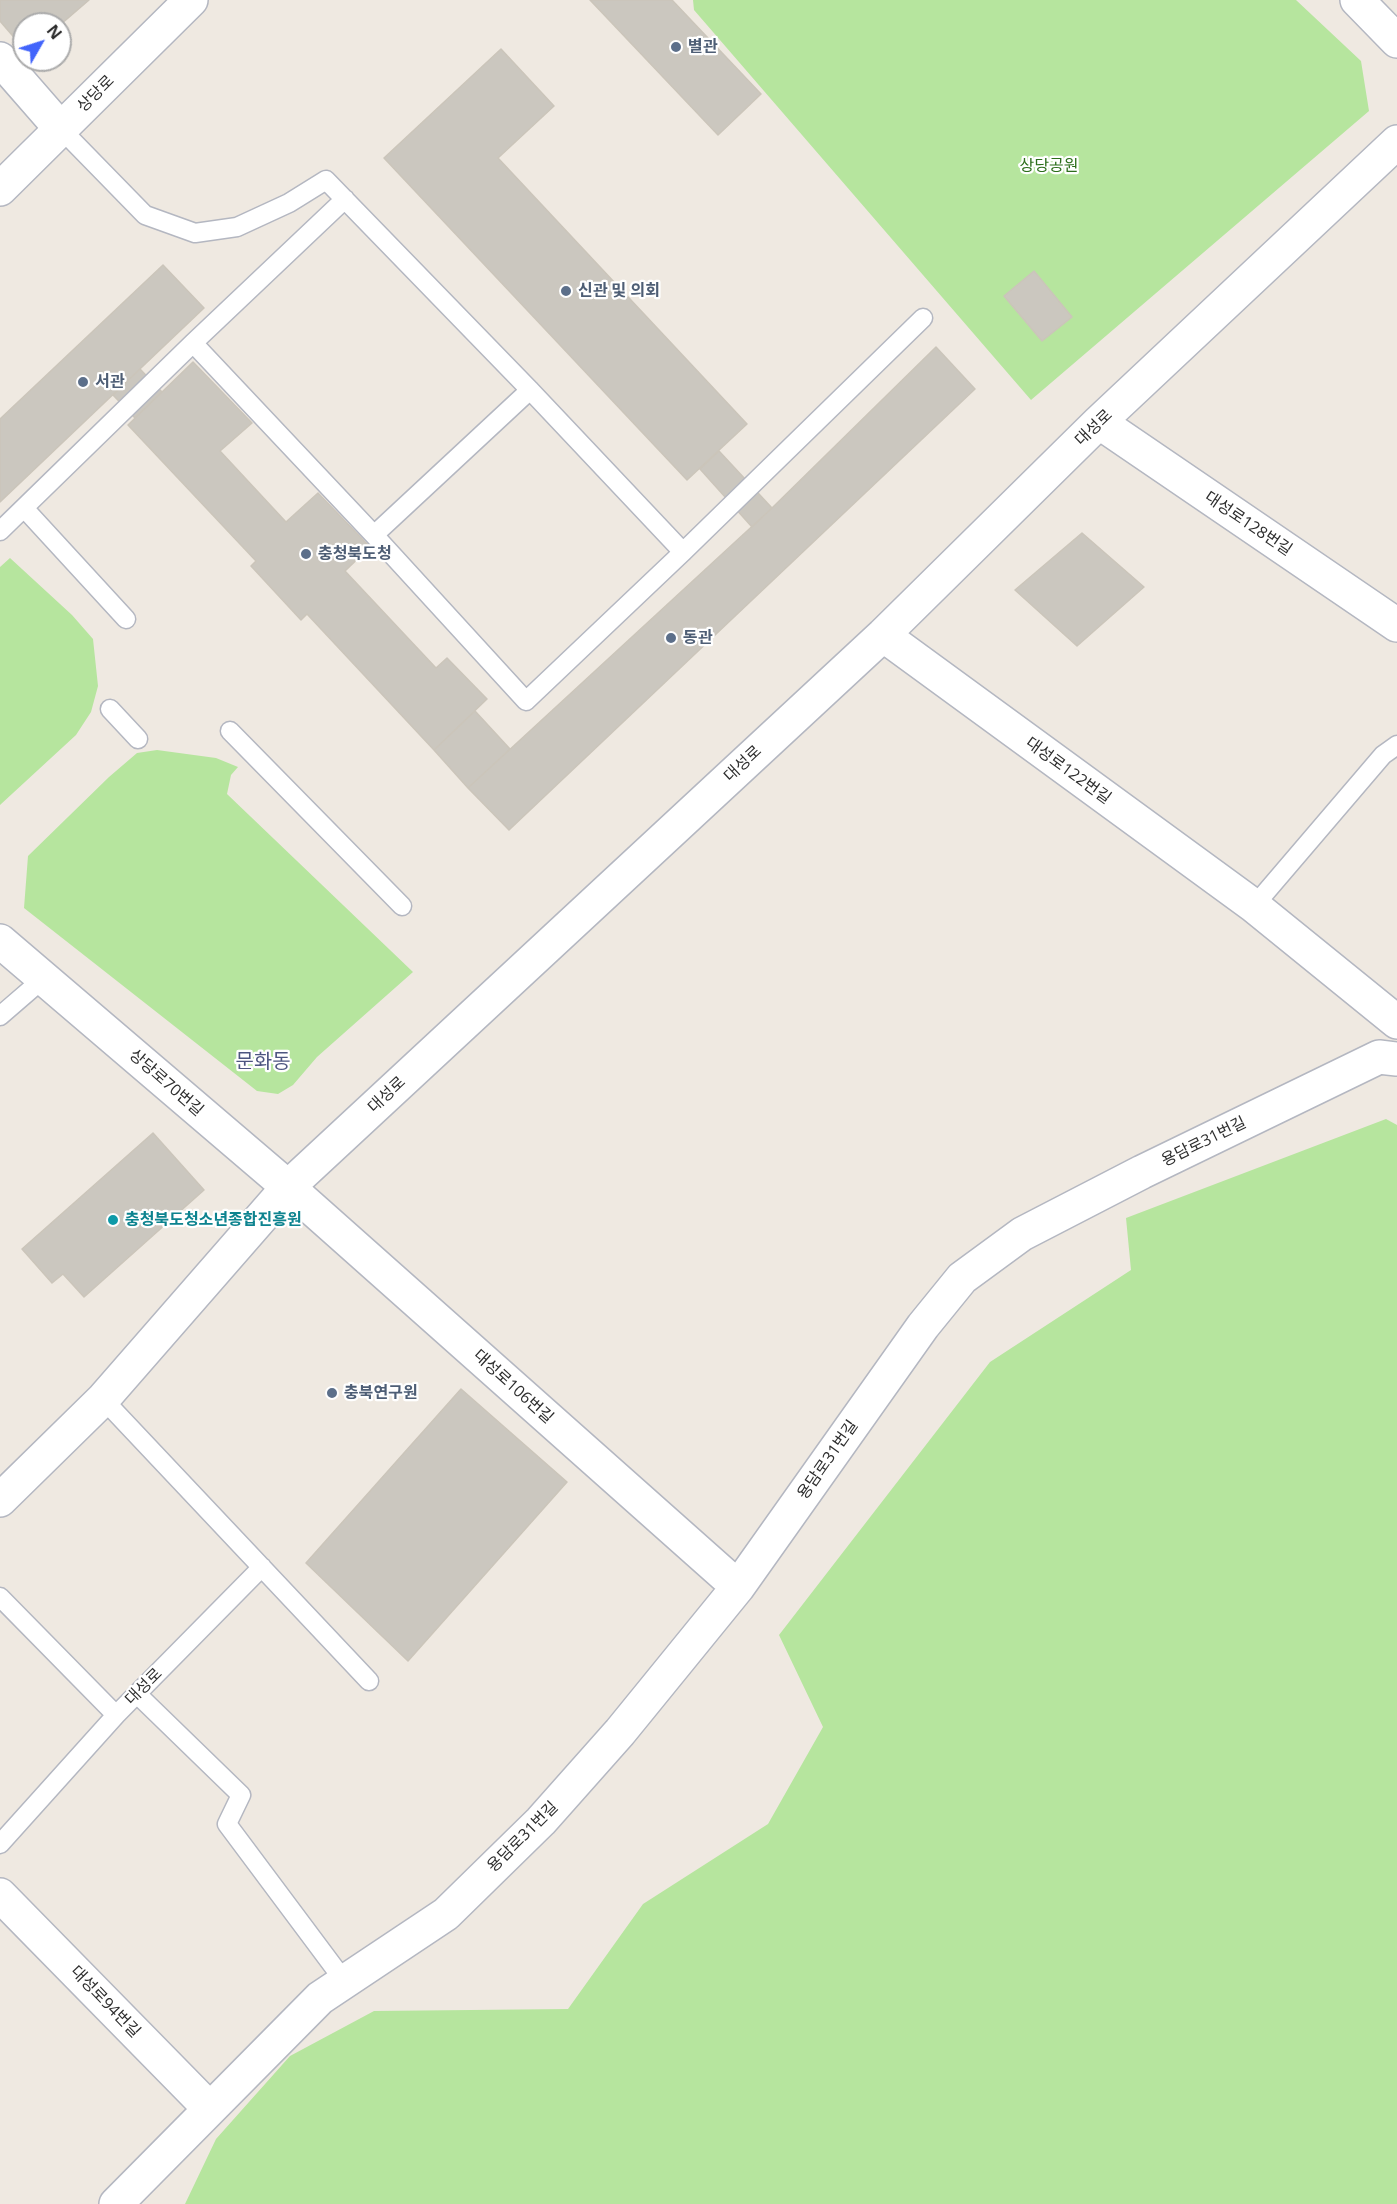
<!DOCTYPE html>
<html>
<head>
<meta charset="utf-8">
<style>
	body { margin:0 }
	#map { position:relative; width:1397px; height:2204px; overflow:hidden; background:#efe9e1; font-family:"Open Sans",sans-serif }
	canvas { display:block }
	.north { position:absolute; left:12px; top:12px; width:60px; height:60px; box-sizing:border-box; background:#fff; border:2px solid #ababab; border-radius:50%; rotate:51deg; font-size:16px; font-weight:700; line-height:24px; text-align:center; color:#2e2e2e }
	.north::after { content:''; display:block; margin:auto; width:21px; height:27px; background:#4264fb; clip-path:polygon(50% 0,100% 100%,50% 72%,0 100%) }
</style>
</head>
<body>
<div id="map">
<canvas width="1397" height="2204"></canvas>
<div class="north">N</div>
</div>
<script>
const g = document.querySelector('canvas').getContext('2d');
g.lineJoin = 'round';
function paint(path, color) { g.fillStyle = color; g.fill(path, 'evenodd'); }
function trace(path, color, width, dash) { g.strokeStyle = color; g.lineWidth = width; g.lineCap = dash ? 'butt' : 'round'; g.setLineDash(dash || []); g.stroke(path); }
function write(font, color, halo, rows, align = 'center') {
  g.font = font + ' "Open Sans","Noto Sans KR",sans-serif'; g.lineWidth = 4.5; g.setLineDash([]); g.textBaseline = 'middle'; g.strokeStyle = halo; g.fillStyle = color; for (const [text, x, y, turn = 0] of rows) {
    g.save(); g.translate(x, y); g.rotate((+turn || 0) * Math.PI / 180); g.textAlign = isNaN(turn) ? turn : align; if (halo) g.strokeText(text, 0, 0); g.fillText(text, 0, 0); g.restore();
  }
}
paint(new Path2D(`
	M693 0H1296L1361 61 1369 111 1031 400 694 10Z
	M10 558 72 615 93 639 98 686 91 712 76 735 0 805V567Z
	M157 750 216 758 238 767 231 775 227 794 413 972 317 1057 293 1085 278 1094 257 1091 24 908 28 856 109 777 137 753Z
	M1386 1119 1397 1125V2204H185L216 2139 290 2056 374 2011 568 2009 643 1904 768 1824 823 1727 779 1635 990 1362 1131 1270 1126 1218Z`), '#b6e59e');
const building = new Path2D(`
	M0 0H89L60 25 24 24V49L0 21Z
	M590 0H672L761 94 718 135Z
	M501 49 554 106 498 158 747 424 687 480 384 158Z
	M163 265 204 308 0 502V419Z
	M1034 271 1072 317 1042 341 1004 296Z
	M936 347 975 389 509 830 468 788 772 508Z
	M193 362 252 423 220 451 286 522 318 493 370 547 345 571 436 668 447 658 487 699 434 750 307 614 301 620 251 566 256 561 128 425Z
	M140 369 162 392 135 418 113 395Z
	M719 451 772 508 752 527 700 469Z
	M1082 533 1144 587 1077 646 1015 590Z
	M475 711 510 749 468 788 434 750Z
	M153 1133 204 1190 84 1297 63 1274 52 1283 22 1249Z
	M461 1389 567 1482 408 1661 306 1563Z`);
paint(building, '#cbc7bf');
trace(building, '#cbc5ba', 1.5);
const lane = new Path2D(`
	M61 129 145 215 195 233 237 227 289 203 326 180 530 390 683 552
	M193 343 374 535 526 701 683 552 923 318
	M24 508 126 619
	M0 531 193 343 345 199
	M374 535 530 390
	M110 709 138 739
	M230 731 402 906
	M1254 906 1383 755 1397 745
	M0 1016 44 978
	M103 1399 369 1681
	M0 1597 116 1715 262 1567
	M137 1694 241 1795 227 1824 345 1982
	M0 1844 116 1715`);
const street = new Path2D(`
	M0 59 61 129
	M1099 422 1397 625
	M883 635 1254 906 1397 1022
	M288 1187 738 1587
	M0 1500 103 1399 288 1187 883 635 1099 422 1397 142
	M0 1895 210 2109
	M116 2204 320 1998 446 1914 541 1821 620 1732 738 1587 923 1326 962 1278 1022 1234 1142 1172 1379 1057 1397 1059`);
const secondary = new Path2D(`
	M1357 0 1397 41
	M0 189 191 0
	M0 941 288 1187`);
trace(lane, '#b4b7c1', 21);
trace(street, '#b4b7c1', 36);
trace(secondary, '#b4b7c1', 36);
trace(lane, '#fff', 18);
trace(street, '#fff', 33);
trace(secondary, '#fff', 33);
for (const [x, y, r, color] of [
	[676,47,6,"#5c6f8a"],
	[566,291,6,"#5c6f8a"],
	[83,382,6,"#5c6f8a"],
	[306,554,6,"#5c6f8a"],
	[671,638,6,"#5c6f8a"],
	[113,1220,6,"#0f9aa8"],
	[332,1393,6,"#5c6f8a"]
]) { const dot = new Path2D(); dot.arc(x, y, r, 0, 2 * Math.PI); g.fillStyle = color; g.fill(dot); trace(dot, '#fff', 2); }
write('bold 16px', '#4e5e75', '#fff', [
	["별관",688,47],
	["신관 및 의회",578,291],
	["서관",95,382],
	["충청북도청",318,554],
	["동관",683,638],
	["충북연구원",344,1393]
], 'left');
write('16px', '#2e2e2e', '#fff', [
	["상당로",96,94,-45],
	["대성로",1094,428,-44],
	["대성로128번길",1248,524,34],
	["대성로",743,764,-43],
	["대성로122번길",1068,771,36],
	["상당로70번길",166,1083,41],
	["대성로",387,1095,-43],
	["용담로31번길",1204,1142,-26],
	["대성로106번길",513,1387,42],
	["용담로31번길",828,1460,-55],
	["대성로",144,1687,-45],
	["용담로31번길",523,1837,-45],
	["대성로94번길",105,2002,46]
]);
write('16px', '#2c6e1b', '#fff', [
	["상당공원",1049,166]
]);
write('bold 16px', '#0d838f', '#fff', [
	["충청북도청소년종합진흥원",125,1220]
], 'left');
write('20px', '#4d5680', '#fff', [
	["문화동",263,1062]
]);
</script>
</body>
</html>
